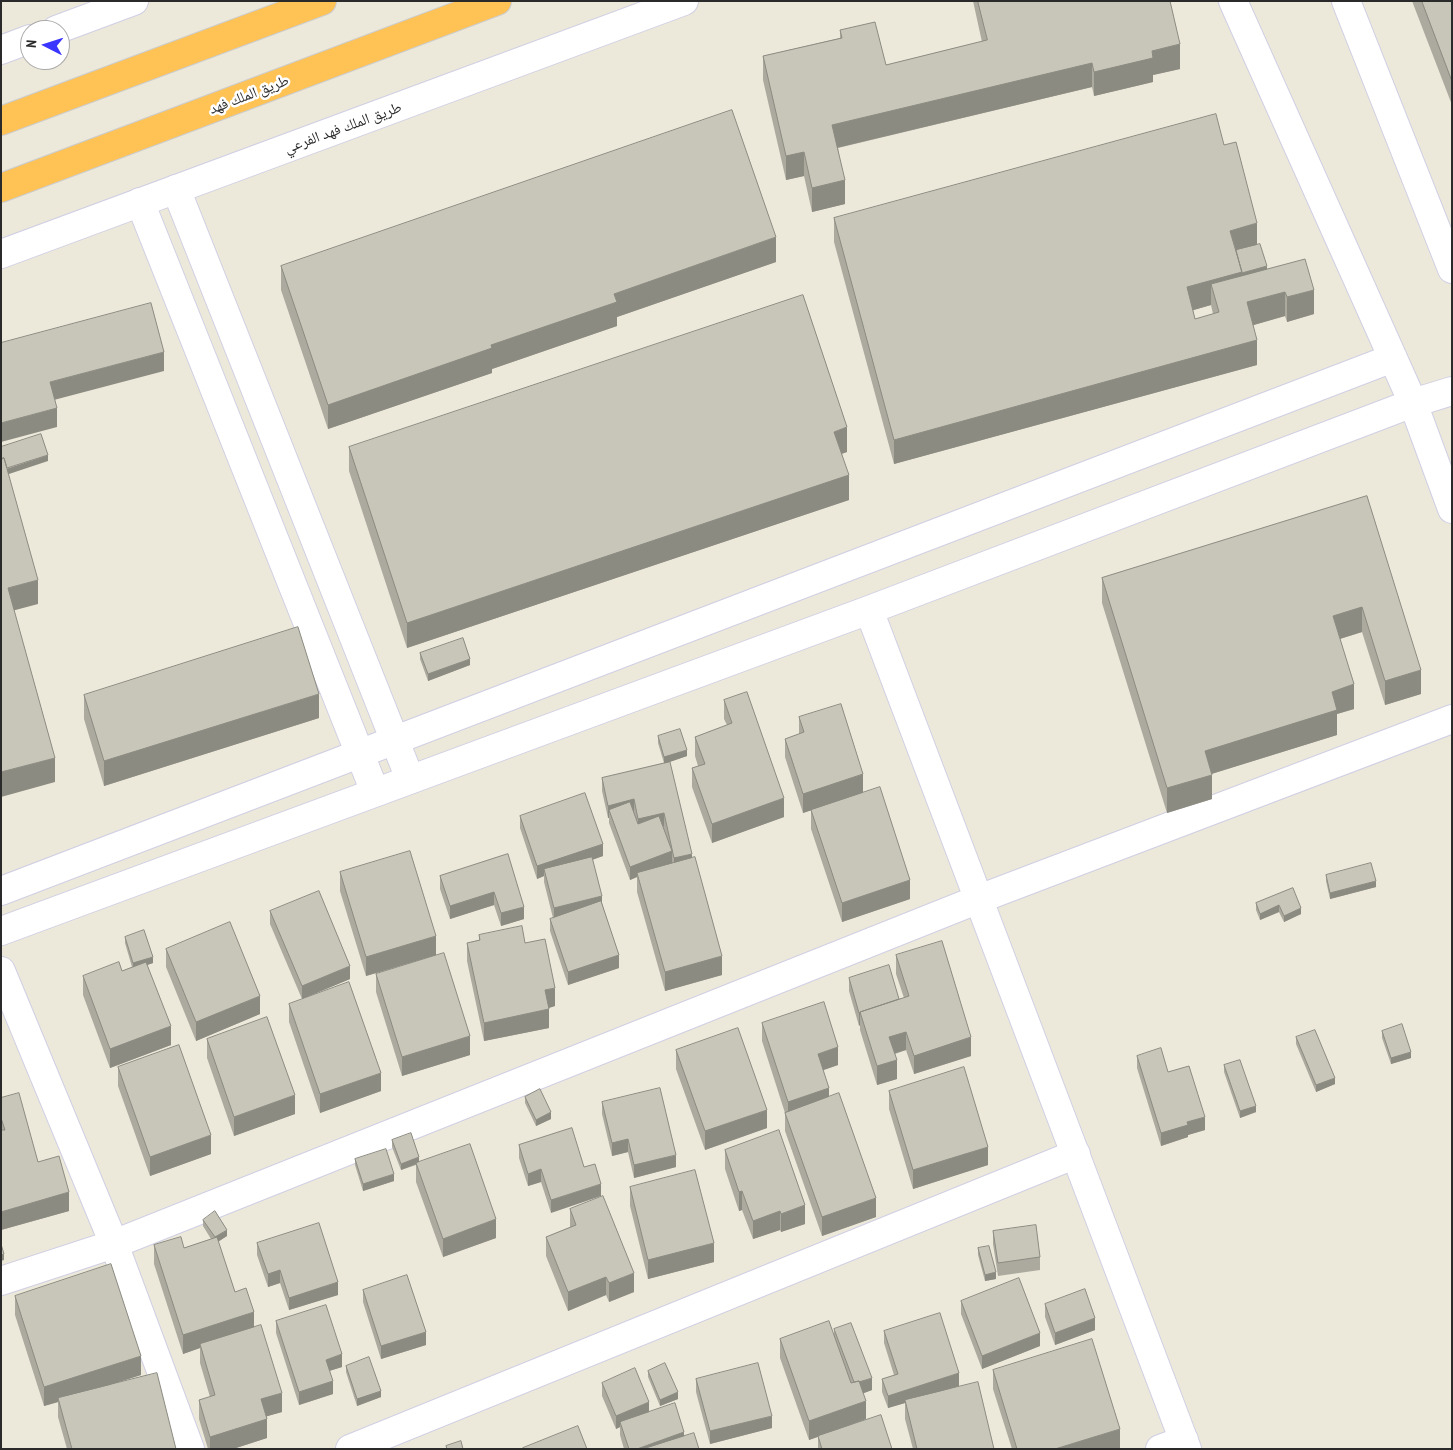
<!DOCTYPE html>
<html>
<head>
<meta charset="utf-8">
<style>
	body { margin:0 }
	#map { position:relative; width:1453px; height:1450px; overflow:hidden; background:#ede9da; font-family:"PT Sans Narrow",sans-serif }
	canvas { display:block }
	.frame { position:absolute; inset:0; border:2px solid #2a2a2a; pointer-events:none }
	.north { position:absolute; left:20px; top:20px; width:50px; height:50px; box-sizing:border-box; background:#fff; border:1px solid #aaa; border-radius:50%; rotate:275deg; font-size:14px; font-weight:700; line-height:20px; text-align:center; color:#2a2a2a }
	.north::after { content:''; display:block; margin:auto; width:18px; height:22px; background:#3b36ff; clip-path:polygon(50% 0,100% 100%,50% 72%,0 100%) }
</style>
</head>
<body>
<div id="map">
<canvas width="1453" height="1450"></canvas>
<div class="frame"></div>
<div class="north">N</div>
</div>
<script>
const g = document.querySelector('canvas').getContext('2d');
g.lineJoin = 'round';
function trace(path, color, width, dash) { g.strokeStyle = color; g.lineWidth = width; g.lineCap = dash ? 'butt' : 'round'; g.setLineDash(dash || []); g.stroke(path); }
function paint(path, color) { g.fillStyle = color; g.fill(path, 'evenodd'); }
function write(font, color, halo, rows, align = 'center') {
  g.font = font + ' "PT Sans Narrow","Noto Naskh Arabic",sans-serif'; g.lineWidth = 5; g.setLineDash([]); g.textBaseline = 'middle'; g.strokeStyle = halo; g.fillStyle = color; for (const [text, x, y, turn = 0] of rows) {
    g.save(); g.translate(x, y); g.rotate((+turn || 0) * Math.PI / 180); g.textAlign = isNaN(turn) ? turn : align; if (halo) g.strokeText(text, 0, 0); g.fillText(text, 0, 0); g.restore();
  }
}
const street = new Path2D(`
	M1233 1 1413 403 1452 509
	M1346 1 1452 269
	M176 189 410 779
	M140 202 375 792
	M869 610 1187 1449
	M1 891 1393 358
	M1 931 869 610 1413 403 1452 391
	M1 971 114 1244 190 1449
	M1 1281 114 1244 979 899 1452 719
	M350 1449 1076 1154
	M1160 1449 1184 1440`);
const secondary = new Path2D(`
	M56 30 134 1
	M1 50 30 39
	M1 254 684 1`);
const highway = new Path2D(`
	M1 121 322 1
	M1 188 497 1`);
trace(street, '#d0cfe4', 30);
trace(secondary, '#d0cfe4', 30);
trace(highway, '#ccc', 30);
trace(street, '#fff', 28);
trace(secondary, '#fff', 28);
trace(highway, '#ffc254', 28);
paint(new Path2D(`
	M973 1H1170L1180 69 1153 75V82L1094 96 1092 87 838 148 845 204 812 212 804 176 786 180 763 80V56L840 38V30L886 65 982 42Z
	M1412 1H1452V105Z
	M1224 145 1257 244 1267 269 1314 314 1287 322 1285 316 1253 325 1257 365 894 464 834 242V218ZM1211 305 1213 314 1195 319 1193 310Z
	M776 262 617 317V326L492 369V373L328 429 281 290V266Z
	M349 447 847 452 842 454 849 500 407 648 349 471Z
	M1367 496 1421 694 1385 705 1362 632 1340 639 1354 709 1337 714V735L1211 774 1212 799 1167 813 1102 603V578Z
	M420 653 470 665 428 681 420 659Z
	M84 695 319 718 104 786 84 719Z
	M724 700 784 817 712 843 692 787V768L698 766 695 756V737L727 725 724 719Z
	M799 717 863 793 910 899 842 922 811 829V810L838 801 803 813 785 757V739L799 734Z
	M658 736 687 756 669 762 692 858 722 975 665 991 637 892V877L630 880 609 823V818H608L602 791V778L664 763 658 743Z
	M520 816 603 856 592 860 602 903 619 968 568 985 550 931V919L553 918 544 882V876L537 879 520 828Z
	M508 854 524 919 501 926 494 905 450 919 440 889V876Z
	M340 872 436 955 366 976 340 891Z
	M1326 875 1376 887 1330 899 1326 881Z
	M1293 888 1301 914 1284 922 1279 912 1260 920 1256 910V903Z
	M270 911 350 979 302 999 270 924Z
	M479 935 525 943 555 1006 549 1008V1028L484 1041 467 961V943L479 940Z
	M125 937 153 963 147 965 171 1045 110 1068 83 995V976L122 971 132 967 125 943Z
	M166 949 260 1014 196 1041 166 967Z
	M896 955 971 1056 914 1074 906 1050 895 1054 897 1079 877 1085 860 1030V1025L859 1026 849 991V978L899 999 904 998 896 974Z
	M376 974 470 1055 402 1076 376 992Z
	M289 1004 381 1091 320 1113 289 1022Z
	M762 1023 838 1065 823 1070 829 1097 876 1217 822 1236 785 1131V1113L762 1041Z
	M1382 1031 1411 1058 1391 1064 1382 1038Z
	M1296 1037 1335 1084 1316 1092 1296 1044Z
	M207 1039 295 1114 234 1136 207 1058Z
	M676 1050 767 1128 705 1150 676 1069Z
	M1137 1056 1168 1072 1205 1130 1188 1135V1137L1161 1146 1137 1068Z
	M1224 1065 1256 1112 1240 1118 1224 1072Z
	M118 1067 211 1154 150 1176 118 1086Z
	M889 1091 988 1165 913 1189 889 1109Z
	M525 1097 551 1119 536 1126 525 1103Z
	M1 1098 38 1162 69 1211 1 1230Z
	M602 1102 676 1167 634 1178 628 1152 612 1156 602 1114Z
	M572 1128 551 1213 541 1182 528 1186 519 1158V1145Z
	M392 1140 419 1162 496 1238 443 1257 416 1182V1165L401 1170 392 1147Z
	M725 1150 805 1224 781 1232 780 1230 753 1239 742 1210 739 1211 725 1169Z
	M355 1159 394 1181 363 1191 355 1165Z
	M630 1187 714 1262 648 1279 630 1206Z
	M570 1209 634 1292 609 1302 606 1295 568 1311 546 1256V1237L570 1227Z
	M203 1220 227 1236 218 1241 235 1292 254 1327 282 1412 267 1416V1438L233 1449H208L199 1419V1400L210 1397 200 1363V1348L183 1354 154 1264V1245L184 1248 211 1239 203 1226Z
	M993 1231 1040 1257V1270L998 1276 993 1244Z
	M257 1243 338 1295 289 1310 280 1283 268 1287 257 1255Z
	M978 1248 996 1279 985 1281 978 1255Z
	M363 1290 426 1345 381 1359 363 1302Z
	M15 1296 141 1375 109 1385 176 1449H67L58 1417V1402L44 1406 15 1315Z
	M961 1301 1040 1346 982 1369 961 1314Z
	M1045 1304 1095 1330 1055 1345 1045 1317Z
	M276 1321 342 1367 329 1371 333 1394 299 1405 276 1333Z
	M834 1329 872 1390 863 1393 866 1419 840 1429 892 1449H818V1437L809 1440 780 1358V1339L834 1335Z
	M884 1331 959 1386 939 1392 994 1449H913L905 1419V1403L888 1408 882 1392V1379L894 1375 884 1343Z
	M346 1366 381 1397 357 1406 346 1372Z
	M993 1370 1120 1448 1116 1449H1012L993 1389Z
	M648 1371 678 1399 660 1406 648 1377Z
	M696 1379 772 1428 710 1444 696 1392Z
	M602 1383 649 1412 684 1436 699 1449H624L620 1435V1427L616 1429 602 1396Z`), '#acaa9f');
paint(new Path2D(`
	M1180 44V69L1153 75V82L1094 96V72L1152 51Z
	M1092 63V87L832 149V125Z
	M804 152V176L786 180V156Z
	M845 180V204L812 212V188Z
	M1257 223V248L1237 253 1230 231Z
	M776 237V262L617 317V326L492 369V373L328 429V405L491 345 614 294Z
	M1267 266V273L1242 279V273Z
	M1242 272V296L1211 284V305L1187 312V287Z
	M1314 290V314L1287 322V297Z
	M1285 292V316L1247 327V302Z
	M1257 340V365L894 464V440Z
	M164 352V371L50 401V382Z
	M57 408V427L1 442V423Z
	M847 427V452L834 456V432Z
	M48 455V461L6 475V469Z
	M849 475V500L407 648V623Z
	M38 580V604L8 612V588Z
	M1362 607V632L1333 641V616Z
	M470 659V665L428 681V674Z
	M1421 670V694L1385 705V681Z
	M1354 684V709L1337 714V735L1205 776V751L1332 692Z
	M319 694V718L104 786V761Z
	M687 750V756L664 764V757Z
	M55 758V782L1 797V772Z
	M863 774V793L803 813V794Z
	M1212 775V799L1167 813V788Z
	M784 798V817L712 843V824Z
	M634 799V812L609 810V818H608V806Z
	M664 813V826L638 832V819Z
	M603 844V856L546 876 544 869V876L537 879V866Z
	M672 851V864L637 873V877L630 880V867Z
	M692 854V866L674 870V858Z
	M910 880V899L842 922V903Z
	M1376 881V887L1330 899V893Z
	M494 892V905L450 919V906Z
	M602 896V908L554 920V908Z
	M1279 905V912L1260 920V914Z
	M524 907V919L501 926V913Z
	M1301 908V914L1284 922V916Z
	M436 936V955L366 976V957Z
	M619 955V968L568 985V972Z
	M722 956V975L665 991V972Z
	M153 957V963L133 970V963Z
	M350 966V979L302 999V986Z
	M555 988V1006L545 1009V990Z
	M260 996V1014L196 1041V1022Z
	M549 1009V1028L484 1041V1023Z
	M859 1013H860V1025L859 1026Z
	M171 1026V1045L110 1068V1049Z
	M906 1032V1050L889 1055V1037Z
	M470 1036V1055L402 1076V1057Z
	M971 1037V1056L914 1074V1056Z
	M838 1047V1065L818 1072V1054Z
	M1411 1052V1058L1391 1064V1058Z
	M897 1060V1079L877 1085V1066Z
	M381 1073V1091L320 1113V1094Z
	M1335 1078V1084L1316 1092V1085Z
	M829 1088V1106L788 1120V1102Z
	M295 1095V1114L234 1136V1117Z
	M1256 1106V1112L1240 1118V1111Z
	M767 1110V1128L705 1150V1131Z
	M551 1112V1119L536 1126V1120Z
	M1205 1117V1130L1188 1135V1137L1161 1146V1133L1187 1122Z
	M211 1135V1154L150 1176V1157Z
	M628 1139V1152L612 1156V1143Z
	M988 1147V1165L913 1189V1170Z
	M676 1155V1167L634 1178V1165Z
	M419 1157V1163L401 1170V1164Z
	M541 1169V1182L528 1186V1174Z
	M394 1174V1181L363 1191V1184Z
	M601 1184V1196L551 1213V1200Z
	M742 1191V1210L739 1211V1192Z
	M69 1192V1211L1 1230V1212Z
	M876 1198V1217L822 1236V1217Z
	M805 1205V1224L781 1232V1214Z
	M780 1211V1230L753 1239V1221Z
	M496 1219V1238L443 1257V1239Z
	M227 1230V1236L215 1244V1237Z
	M714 1243V1262L648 1279V1260Z
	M4 1254V1260L1 1261V1255Z
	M280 1270V1283L268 1287V1274Z
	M996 1272V1279L985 1281V1275Z
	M634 1273V1292L609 1302V1283Z
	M606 1277V1295L568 1311V1292Z
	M338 1282V1295L289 1310V1298Z
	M254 1312V1331L200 1344V1348L183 1354V1335Z
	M1095 1318V1330L1055 1345V1333Z
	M426 1332V1345L381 1359V1346Z
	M1040 1333V1346L982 1369V1356Z
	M342 1354V1367L326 1372V1360Z
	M141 1356V1375L59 1401 58 1398V1402L44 1406V1387Z
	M959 1373V1386L906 1403 905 1400V1403L888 1408V1396Z
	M872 1378V1390L854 1397V1384Z
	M333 1381V1394L299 1405V1392Z
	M381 1391V1397L357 1406V1399Z
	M678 1392V1399L660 1406V1400Z
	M282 1393V1412L261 1418V1399Z
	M866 1401V1419L809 1440V1421Z
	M649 1402V1414L620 1422V1427L616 1429V1416Z
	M772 1416V1428L710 1444V1431Z
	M267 1419V1438L233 1449H210V1437Z
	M1120 1429V1448L1116 1449H1055Z
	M684 1432V1445L673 1449H637Z`), '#8c8b82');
const building = new Path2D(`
	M978 1H1170L1180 44 1152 51 1153 58 1094 72 1092 63 832 125 845 180 812 188 804 152 786 156 763 56 842 38 840 30 875 22 886 65 987 40Z
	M1422 1H1452V81Z
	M732 110 776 237 614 294 617 302 491 345 492 348 328 405 281 266Z
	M1216 114 1224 145 1236 142 1257 223 1230 231 1242 272 1187 287 1195 319 1219 312 1211 284 1305 259 1314 290 1287 297 1285 292 1247 302 1257 340 894 440 834 218Z
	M1260 244 1267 266 1242 273 1236 250Z
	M803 295 847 427 834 432 849 475 407 623 349 447Z
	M151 303 164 352 50 382 57 408 1 423V343Z
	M41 434 48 455 7 468 4 458 2 459 1 456V447Z
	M4 458 38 580 8 588 55 758 1 772V459Z
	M1367 496 1421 670 1385 681 1362 607 1333 616 1354 684 1332 692 1337 710 1205 751 1212 775 1167 788 1102 578Z
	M298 627 319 694 104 761 84 695Z
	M463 638 470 659 428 674 420 653Z
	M747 692 784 798 712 824 692 768 705 764 695 737 732 723 724 700Z
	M841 704 863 774 803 794 785 739 804 732 799 717Z
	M680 729 687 750 664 757 658 736Z
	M670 762 692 854 674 858 664 813 638 819 634 799 608 806 602 778Z
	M880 787 910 880 842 903 811 810Z
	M585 793 603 844 537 866 520 816Z
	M630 802 638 824 659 816 672 851 630 867 609 810Z
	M410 851 436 936 366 957 340 872Z
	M508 854 524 907 501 913 494 892 450 906 440 876Z
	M592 857 602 896 554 908 544 869Z
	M695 857 722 956 665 972 637 873Z
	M1371 863 1376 881 1330 893 1326 875Z
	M1293 888 1301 908 1284 916 1279 905 1260 914 1256 903Z
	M319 891 350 966 302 986 270 911Z
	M601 901 619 955 568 972 550 919Z
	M230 922 260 996 196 1022 166 949Z
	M522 926 525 943 545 939 555 988 545 990 549 1009 484 1023 467 943 480 940 479 935Z
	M144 930 153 957 133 963 125 937Z
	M942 941 971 1037 914 1056 906 1032 889 1037 897 1060 877 1066 860 1012 909 996 896 955Z
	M444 953 470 1036 402 1057 376 974Z
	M119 962 122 971 146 962 171 1026 110 1049 83 976Z
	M889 965 899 999 860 1012V1013H859L849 978Z
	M349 982 381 1073 320 1094 289 1004Z
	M824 1002 838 1047 818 1054 829 1088 788 1102 762 1023Z
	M267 1017 295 1095 234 1117 207 1039Z
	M1402 1024 1411 1052 1391 1058 1382 1031Z
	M738 1028 767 1110 705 1131 676 1050Z
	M1315 1030 1335 1078 1316 1085 1296 1037Z
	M179 1045 211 1135 150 1157 118 1067Z
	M1161 1048 1168 1072 1189 1066 1205 1117 1187 1122 1188 1125 1161 1133 1137 1056Z
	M1240 1060 1256 1106 1240 1111 1224 1065Z
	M964 1067 988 1147 913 1170 889 1091Z
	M660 1088 676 1155 634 1165 628 1139 612 1143 602 1102Z
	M540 1089 551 1112 536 1120 525 1097Z
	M19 1093 38 1162 59 1156 69 1192 1 1212V1130H5L1 1118V1098Z
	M839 1093 876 1198 822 1217 785 1113Z
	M572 1128 584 1167 595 1164 601 1184 551 1200 541 1169 528 1174 519 1145Z
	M779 1130 805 1205 781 1214 780 1211 753 1221 742 1191 739 1192 725 1150Z
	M411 1133 419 1157 401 1164 392 1140Z
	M470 1144 496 1219 443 1239 416 1163Z
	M386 1149 394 1174 363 1184 355 1159Z
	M695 1170 714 1243 648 1260 630 1187Z
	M603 1196 634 1273 609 1283 606 1277 568 1292 546 1237 576 1225 570 1209Z
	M215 1211 227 1230 215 1237 203 1220Z
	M319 1223 338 1282 289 1298 280 1270 268 1274 257 1243Z
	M1036 1225 1040 1257 998 1263 993 1231Z
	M181 1237 184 1248 217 1237 235 1292 246 1288 254 1312 183 1335 154 1245Z
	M1 1244 4 1254 1 1255Z
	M989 1246 996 1272 985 1275 978 1248Z
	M111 1264 141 1356 44 1387 15 1296Z
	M407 1275 426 1332 381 1346 363 1290Z
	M1019 1278 1040 1333 982 1356 961 1301Z
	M1085 1289 1095 1318 1055 1333 1045 1304Z
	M326 1305 342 1354 326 1360 333 1381 299 1392 276 1321Z
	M940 1313 959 1373 888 1396 882 1379 898 1374 884 1331Z
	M829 1321 851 1383 859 1381 866 1401 809 1421 780 1339Z
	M851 1323 872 1378 859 1382V1381L854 1382 834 1329Z
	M261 1325 282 1393 261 1399 267 1419 210 1437 199 1400 215 1395 200 1344Z
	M1092 1339 1120 1429 1055 1449H1017L993 1370Z
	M369 1357 381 1391 357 1399 346 1366Z
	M665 1363 678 1392 660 1400 648 1371Z
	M758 1363 772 1416 710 1431 696 1379Z
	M635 1368 649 1402 616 1416 602 1383Z
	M157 1373 176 1449H72L58 1398Z
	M978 1382 994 1449H917L905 1400Z
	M675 1403 684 1432 637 1449H629L620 1422Z
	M881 1415 892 1449H822L818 1436Z
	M578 1426 587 1449H524L523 1448Z
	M694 1433 699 1449H643Z
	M461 1441 463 1449H447L446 1446Z`);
paint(building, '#c8c6b9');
trace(building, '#8c8b82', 1);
write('15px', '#2a2a2a', '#fff', [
	["طريق الملك فهد",249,95,-21],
	["طريق الملك فهد الفرعي",343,128,-20]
]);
</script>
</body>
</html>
